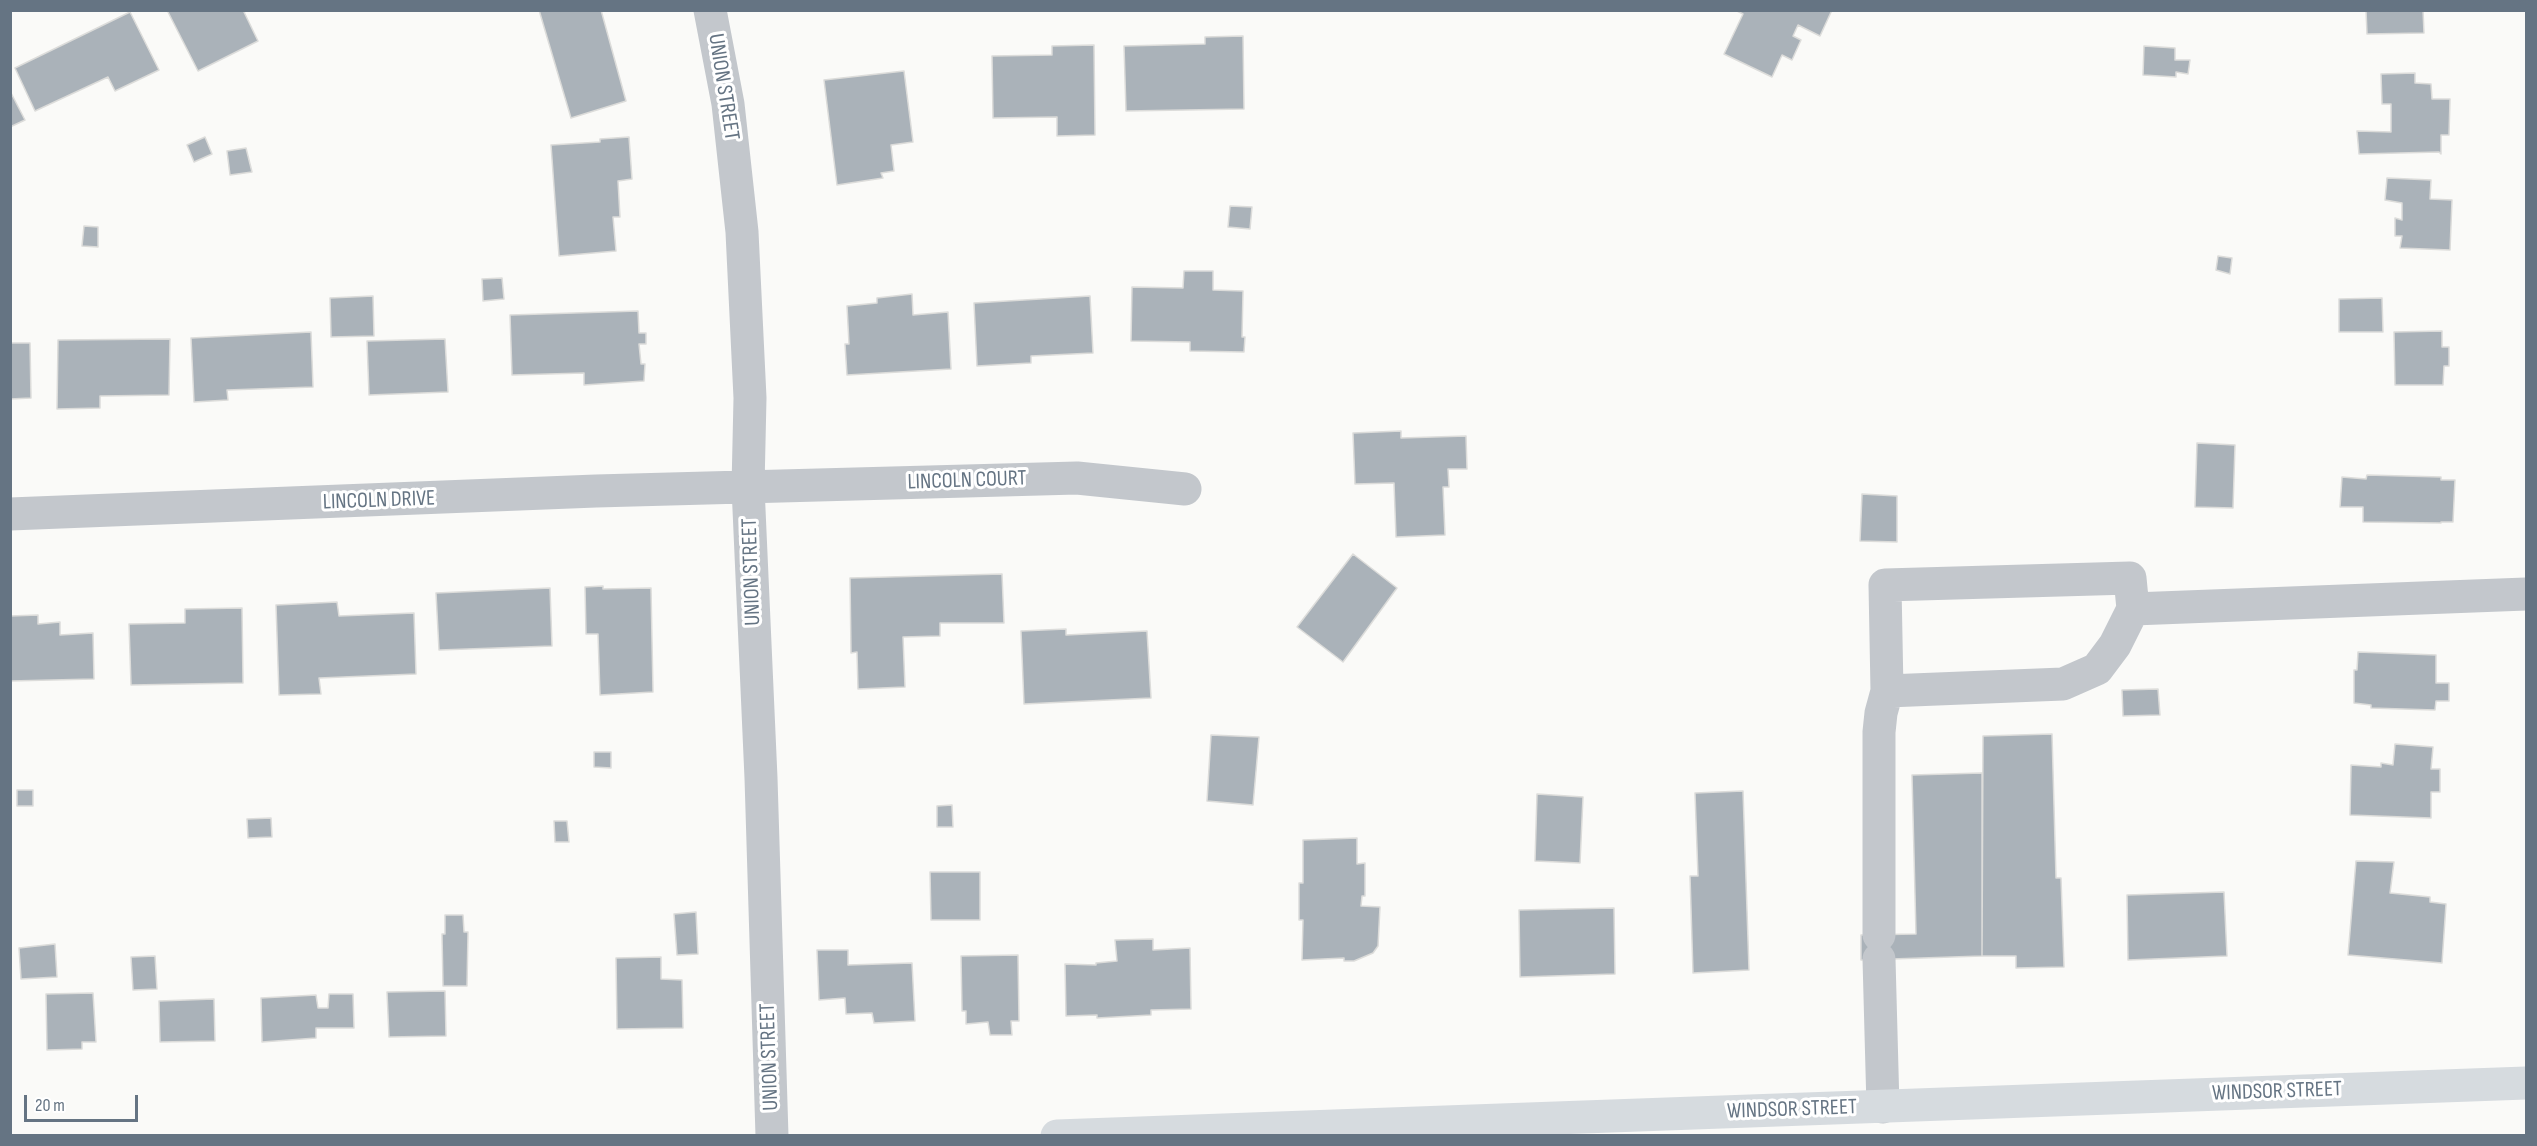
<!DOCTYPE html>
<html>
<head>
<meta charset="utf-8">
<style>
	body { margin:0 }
	#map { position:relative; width:2537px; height:1146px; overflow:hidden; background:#fafaf8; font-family:"Sofia Sans Condensed",sans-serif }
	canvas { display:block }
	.frame { position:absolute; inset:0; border:12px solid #657483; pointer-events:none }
	.scale { position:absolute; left:24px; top:1095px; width:114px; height:27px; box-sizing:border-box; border:3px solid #657483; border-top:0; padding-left:8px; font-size:18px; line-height:21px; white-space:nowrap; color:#657483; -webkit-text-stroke:4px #fff; paint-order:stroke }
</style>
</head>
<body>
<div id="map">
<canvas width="2537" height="1146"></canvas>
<div class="frame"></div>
<div class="scale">20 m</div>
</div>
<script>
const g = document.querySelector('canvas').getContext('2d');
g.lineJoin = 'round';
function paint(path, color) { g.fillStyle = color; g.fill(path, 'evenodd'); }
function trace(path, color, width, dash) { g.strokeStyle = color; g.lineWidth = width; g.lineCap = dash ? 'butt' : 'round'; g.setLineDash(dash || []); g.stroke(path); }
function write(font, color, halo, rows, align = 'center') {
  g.font = font + ' "Sofia Sans Condensed",sans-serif'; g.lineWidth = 6; g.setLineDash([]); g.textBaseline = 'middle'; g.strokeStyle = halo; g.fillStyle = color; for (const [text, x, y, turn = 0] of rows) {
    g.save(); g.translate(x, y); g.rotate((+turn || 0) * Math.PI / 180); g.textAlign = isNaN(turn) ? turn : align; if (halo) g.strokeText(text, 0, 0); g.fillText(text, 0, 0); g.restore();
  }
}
const building = new Path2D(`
	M167 10H248L244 12 258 41 198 71Z
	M539 10H601L626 101 571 118Z
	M1735 10H1832L1820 36 1798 25 1793 36 1801 40 1792 60 1782 55 1772 77 1724 54 1743 14Z
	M2366 10H2423L2424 33 2367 34Z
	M130 12 159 70 115 91 108 77 35 111 15 68Z
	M1243 36 1244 109 1126 111 1124 46 1205 44V37Z
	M1094 45 1095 135 1057 136V117L993 118 992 56 1052 55V46Z
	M2144 46 2175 48V60H2190L2188 74 2176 72V77L2143 75Z
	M904 71 913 142 891 145 894 171 881 173 883 178 837 185 824 80Z
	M2415 73V83L2431 84 2432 99H2450L2449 135H2441V154L2439 152 2359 154 2357 131 2391 132V104H2382L2381 74Z
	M10 91 25 120 10 127Z
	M205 137 212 154 194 162 187 145Z
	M629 137 632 179 618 181 620 217H613L616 251 559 256 551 145 600 142V139Z
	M246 148 252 172 230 175 227 151Z
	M2387 178 2431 180 2430 199 2452 200 2450 250 2400 248 2402 236H2395V218L2402 220V203L2385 200Z
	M1230 206 1252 207 1250 229 1228 227Z
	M84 226 98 227V247L82 246Z
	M2218 256 2232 258 2230 274 2216 270Z
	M1184 271H1213V290L1243 291 1242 337H1245L1244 352 1190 351V342L1131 341 1132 287 1183 288Z
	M502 278 504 299 483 301 482 279Z
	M912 294 913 315 948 312 951 369 847 375 845 344H849L847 306 877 303V298Z
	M373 296 374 336 331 337 330 298Z
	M1090 296 1093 353 1031 356V363L977 366 974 303Z
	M2382 298 2383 332H2339V299Z
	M638 311 639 333H646V344H639L641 364H645L644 381 584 385V373L512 375 510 315Z
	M2442 331V347H2449V366H2444L2443 385H2395L2394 332Z
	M311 332 313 387 227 390 228 400 194 402 191 338Z
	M170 339 169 395 100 396V408L57 409 58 340Z
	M445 339 448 392 369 395 367 341Z
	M10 343H30L31 398 10 399Z
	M1401 431V438L1466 436 1467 469H1448L1449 487H1443L1445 535 1396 537 1394 483 1355 484 1353 433Z
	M2197 443 2235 445 2233 508 2195 507Z
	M2367 475 2441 477V480H2455L2453 522H2441V523L2363 522V507H2340L2342 477 2366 479Z
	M1862 494 1897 496V542L1860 541Z
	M1353 554 1397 588 1343 662 1297 627Z
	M1002 574 1004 623H940V636L903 637 905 687 858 689 857 652 851 653 850 578Z
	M603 586V589L651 588 653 692 600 695 598 634H586L585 587Z
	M550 588 552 646 439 650 436 593Z
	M337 602 339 616 414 613 416 674 319 678 321 694 279 695 276 605Z
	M242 608 243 683 131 685 129 624 185 623V609Z
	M38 615V624L60 622V635L93 633 94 679 10 681V616Z
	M1066 629V635L1147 631 1151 698 1024 704 1021 631Z
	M2358 652 2436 655V683H2449V701H2436L2435 710 2371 708V705L2354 703V670H2357Z
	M2158 689 2160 715 2123 716 2122 690Z
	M2052 734 2056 878H2061L2064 967 2016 968V956H1982L1983 736Z
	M1211 735 1259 737 1253 805 1207 801Z
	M2395 744 2433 747 2431 769H2440V792H2431V818L2350 815 2351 765 2381 767V763L2393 765Z
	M594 752H611V768L594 767Z
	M1982 773V956L1861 960V935L1916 934 1912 775Z
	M17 790H33V806H17Z
	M1743 791 1749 970 1693 973 1690 876H1698L1695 793Z
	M1537 794 1583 797 1580 863 1535 861Z
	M952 805 953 827H937V806Z
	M271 818 272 837 248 838 247 819Z
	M554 821H567L569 842H555Z
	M1357 838V864L1365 863V896H1362L1361 906 1380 907 1378 946 1373 953 1354 961H1344V958L1302 960 1303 920H1299V883H1303V840Z
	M2356 861 2394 862 2390 893 2430 897V902L2446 904 2442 963 2348 955Z
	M930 872H980V920H931Z
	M2224 892 2227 956 2128 960 2127 895Z
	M1614 908 1615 974 1520 977 1519 910Z
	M696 912 698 954 677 955 674 914Z
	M445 915H463L464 932H468L467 986H443L442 934H445Z
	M1153 939V950L1190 948 1191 1009 1151 1010V1015L1097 1018V1015L1066 1016 1065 964 1096 965V963L1117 961 1115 940Z
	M55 944 57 977 21 979 19 948Z
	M817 950H848V965L912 963 915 1021 874 1023 872 1013 846 1014 845 998 819 1000Z
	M1018 955 1019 1021H1011L1012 1035H990L988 1022 966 1024V1011H962L961 956Z
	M155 956 157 989 133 990 131 957Z
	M661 957V979L682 980 683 1028 617 1029 616 958Z
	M445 991 446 1036 389 1037 387 992Z
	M93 993 96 1042H82V1049L47 1050 46 994Z
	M329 994H353L354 1028H316V1038L262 1042 261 998 316 995 318 1008H328Z
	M214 999 215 1041 160 1042 159 1001Z`);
paint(building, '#aab2b9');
trace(building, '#dcdcda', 1.5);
trace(new Path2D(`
	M710 10 728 104 742 232 750 398 748 487 761 778 772 1136
	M10 514 596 491 1077 478 1185 489
	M2130 578 2133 609 2115 645 2097 669 2063 684 1887 691 1885 585Z
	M2133 609 2526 594
	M1879 935V732L1881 713 1887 691
	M1879 959 1883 1107`), '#c3c7cc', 33);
trace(new Path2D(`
	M1057 1136 2526 1083`), '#d6dbdf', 33);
write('22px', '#657483', '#fff', [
	["UNION STREET",723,87,81],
	["LINCOLN COURT",967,481,-2],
	["LINCOLN DRIVE",379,501,-2],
	["UNION STREET",752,572,-92],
	["UNION STREET",770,1057,-92],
	["WINDSOR STREET",2277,1092,-2],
	["WINDSOR STREET",1792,1110,-2]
]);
</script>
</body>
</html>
